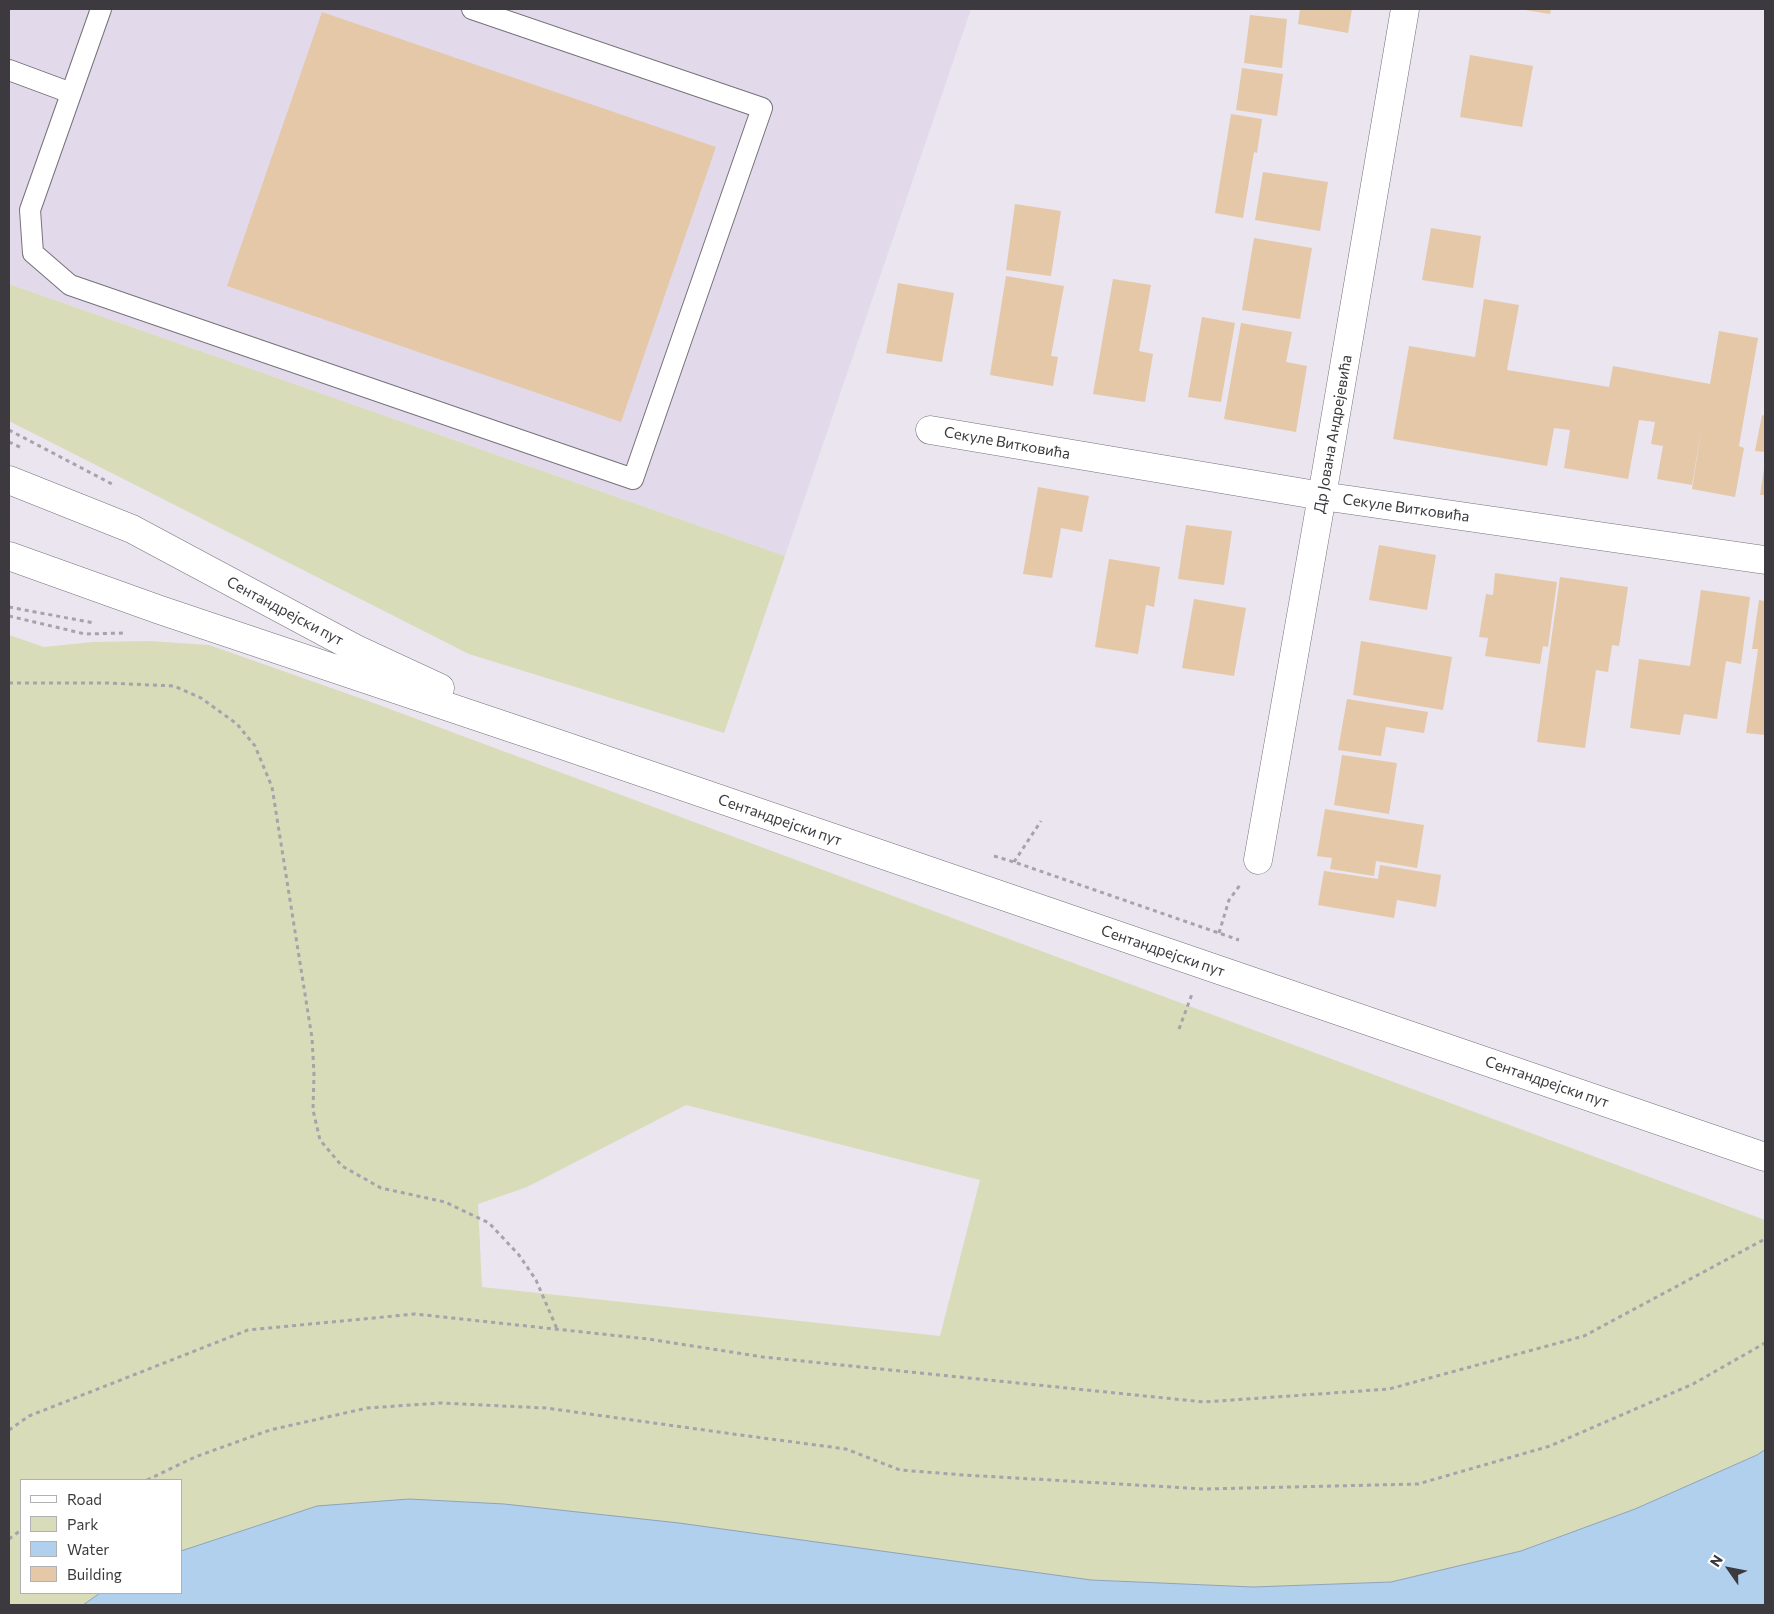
<!DOCTYPE html>
<html>
<head>
<meta charset="utf-8">
<style>
	body { margin:0 }
	#map { position:relative; width:1774px; height:1614px; overflow:hidden; background:#eae5ef; font-family:Commissioner,sans-serif }
	canvas { display:block }
	.frame { position:absolute; inset:0; border:10px solid #3c3a3e; pointer-events:none }
	.legend { position:absolute; left:20px; top:1479px; width:162px; height:115px; box-sizing:border-box; background:#fff; border:1px solid #b1b0b2; margin:0; padding:6px 9px; list-style:none; font-size:15px; color:#3c3a3e }
	.legend li { display:flex; align-items:center; gap:10px; height:25px }
	.legend b { width:25px; border:1px solid #b1b0b2 }
	.north { position:absolute; left:1704px; top:1544px; width:50px; height:50px; -webkit-text-stroke:4px #fff; paint-order:stroke; rotate:303deg; font-size:14px; font-weight:700; line-height:20px; text-align:center; color:#3c3a3e }
	.north::after { content:''; display:block; margin:auto; width:18px; height:22px; background:#3c3a3e; clip-path:polygon(50% 0,100% 100%,50% 72%,0 100%) }
</style>
</head>
<body>
<div id="map">
<canvas width="1774" height="1614"></canvas>
<div class="frame"></div>
<ul class="legend">
<li><b style="height:6px;background:#fff"></b>Road</li>
<li><b style="height:14px;background:#d8dcb9"></b>Park</li>
<li><b style="height:14px;background:#b1d0ee"></b>Water</li>
<li><b style="height:14px;background:#e5c8a8"></b>Building</li>
</ul>
<div class="north">N</div>
</div>
<script>
const g = document.querySelector('canvas').getContext('2d');
g.lineJoin = 'round';
function paint(path, color) { g.fillStyle = color; g.fill(path, 'evenodd'); }
function trace(path, color, width, dash) { g.strokeStyle = color; g.lineWidth = width; g.lineCap = dash ? 'butt' : 'round'; g.setLineDash(dash || []); g.stroke(path); }
function write(font, color, halo, rows, align = 'center') {
  g.font = font + ' Commissioner,sans-serif'; g.lineWidth = 4.5; g.setLineDash([]); g.textBaseline = 'middle'; g.strokeStyle = halo; g.fillStyle = color; for (const [text, x, y, turn = 0] of rows) {
    g.save(); g.translate(x, y); g.rotate((+turn || 0) * Math.PI / 180); g.textAlign = isNaN(turn) ? turn : align; if (halo) g.strokeText(text, 0, 0); g.fillText(text, 0, 0); g.restore();
  }
}
paint(new Path2D(`
	M9 9H971L785 556 9 284Z`), '#e2daeb');
paint(new Path2D(`
	M9 284 785 556 724 733 469 654 9 421Z
	M9 635 44 647 93 642 149 641 209 645 371 702 1765 1220V1450L1757 1455 1635 1509 1521 1551 1391 1582 1253 1587 1091 1580 317 1506 181 1551V1480H21V1593H100L83 1605H9ZM686 1105 980 1180 940 1336 482 1287 478 1204 527 1187Z`), '#d8dcb9');
const water = new Path2D(`
	M1765 1450V1605H83L100 1593H181V1551L317 1506 409 1499 504 1504 679 1523 1091 1580 1253 1587 1391 1582 1521 1551 1635 1509 1757 1455Z`);
paint(water, '#b1d0ee');
trace(water, '#8ea3b9', 1);
paint(new Path2D(`
	M1300 9H1352L1348 33 1298 24Z
	M1519 9H1551L1550 14Z
	M322 12 716 147 621 422 227 286Z
	M1250 15 1287 19 1282 68 1244 63Z
	M1470 55 1533 66 1522 127 1460 117Z
	M1242 68 1283 74 1277 116 1236 110Z
	M1231 114 1262 119 1257 153 1254 152 1243 218 1215 213Z
	M1263 172 1328 182 1320 231 1255 220Z
	M1015 204 1061 211 1051 276 1006 270Z
	M1431 228 1481 236 1473 288 1422 280Z
	M1254 238 1312 248 1300 319 1242 310Z
	M1006 276 1064 286 1051 356 1058 357 1053 386 990 375Z
	M1113 279 1151 285 1139 351 1153 354 1145 402 1093 394Z
	M898 283 954 293 942 362 886 353Z
	M1484 299 1519 305 1507 370 1609 387 1613 366 1710 384 1719 331 1758 338 1739 446 1744 448 1735 497 1692 489 1703 419 1692 485 1657 479 1663 446 1651 444 1655 422 1639 420 1628 479 1564 468 1570 430 1554 428 1547 466 1393 439 1409 346 1475 357Z
	M1202 317 1235 323 1221 402 1188 397Z
	M1241 323 1292 332 1286 362 1307 366 1296 432 1224 419Z
	M1762 415 1765 416V452L1755 451Z
	M1764 469H1765V495H1760Z
	M1038 487 1089 496 1082 532 1061 528 1052 578 1023 574Z
	M1186 525 1232 531 1224 585 1178 579Z
	M1379 545 1436 555 1427 610 1369 600Z
	M1109 559 1160 567 1154 607 1146 605 1138 654 1095 647Z
	M1495 573 1557 582 1548 647 1543 646 1540 664 1485 656 1488 638 1479 637 1486 594 1493 595Z
	M1560 577 1628 587 1619 646 1612 645 1608 672 1596 670 1585 748 1537 742Z
	M1701 590 1750 597 1741 664 1726 661 1717 719 1684 714 1680 735 1630 728 1639 659 1690 666Z
	M1194 599 1246 608 1234 676 1182 668Z
	M1759 600 1765 601V735L1746 733 1758 649H1752Z
	M1361 641 1452 657 1443 710 1353 695Z
	M1347 699 1428 712 1424 733 1386 727 1381 756 1338 750Z
	M1342 755 1397 763 1389 814 1334 805Z
	M1325 809 1424 825 1417 868 1376 861 1374 876 1330 869 1332 858 1317 856Z
	M1380 865 1441 875 1436 907 1397 900 1394 918 1318 905 1324 871 1378 879Z`), '#e5c8a8');
const service = new Path2D(`
	M101 9 30 210 33 253 70 285 633 479 762 108 472 9
	M9 70 71 93`);
const minor = new Path2D(`
	M930 430 1322 496 1765 560
	M1258 860 1322 496 1405 9`);
const secondary = new Path2D(`
	M9 480 132 529 358 650 440 688
	M9 556 160 610 562 745 1765 1157`);
trace(service, '#76717a', 22);
trace(minor, '#76717a', 29);
trace(secondary, '#76717a', 29);
trace(new Path2D(`
	M9 430 112 484
	M9 442 22 448
	M9 607 94 623
	M9 616 85 634 124 633
	M9 683H107L174 686 201 698 237 724 255 746 272 787 312 1038 314 1074 313 1110 320 1140 342 1166 381 1188 445 1202 489 1223 519 1255 536 1280 557 1329
	M994 856 1014 862 1239 940
	M1014 862 1041 821
	M1219 933 1229 900 1240 885
	M1179 1029 1192 994
	M9 1430 29 1416 248 1330 415 1314 648 1339 763 1357 1204 1402 1389 1389 1584 1336 1765 1239
	M147 1480 195 1457 270 1430 367 1408 440 1403 546 1408 733 1434 846 1449 900 1470 964 1475 1205 1489 1418 1484 1550 1446 1693 1384 1765 1343
	M9 1539 21 1530`), '#a6a3aa', 3, [4, 4]);
trace(service, '#fff', 20);
trace(minor, '#fff', 28);
trace(secondary, '#fff', 28);
write('15px', '#3c3a3e', '#fff', [
	["Др Јована Андрејевића",1333,434,-80],
	["Секуле Витковића",1007,443,10],
	["Секуле Витковића",1406,508,8],
	["Сентандрејски пут",285,611,28],
	["Сентандрејски пут",780,820,19],
	["Сентандрејски пут",1163,951,19],
	["Сентандрејски пут",1547,1082,19]
]);
</script>
</body>
</html>
